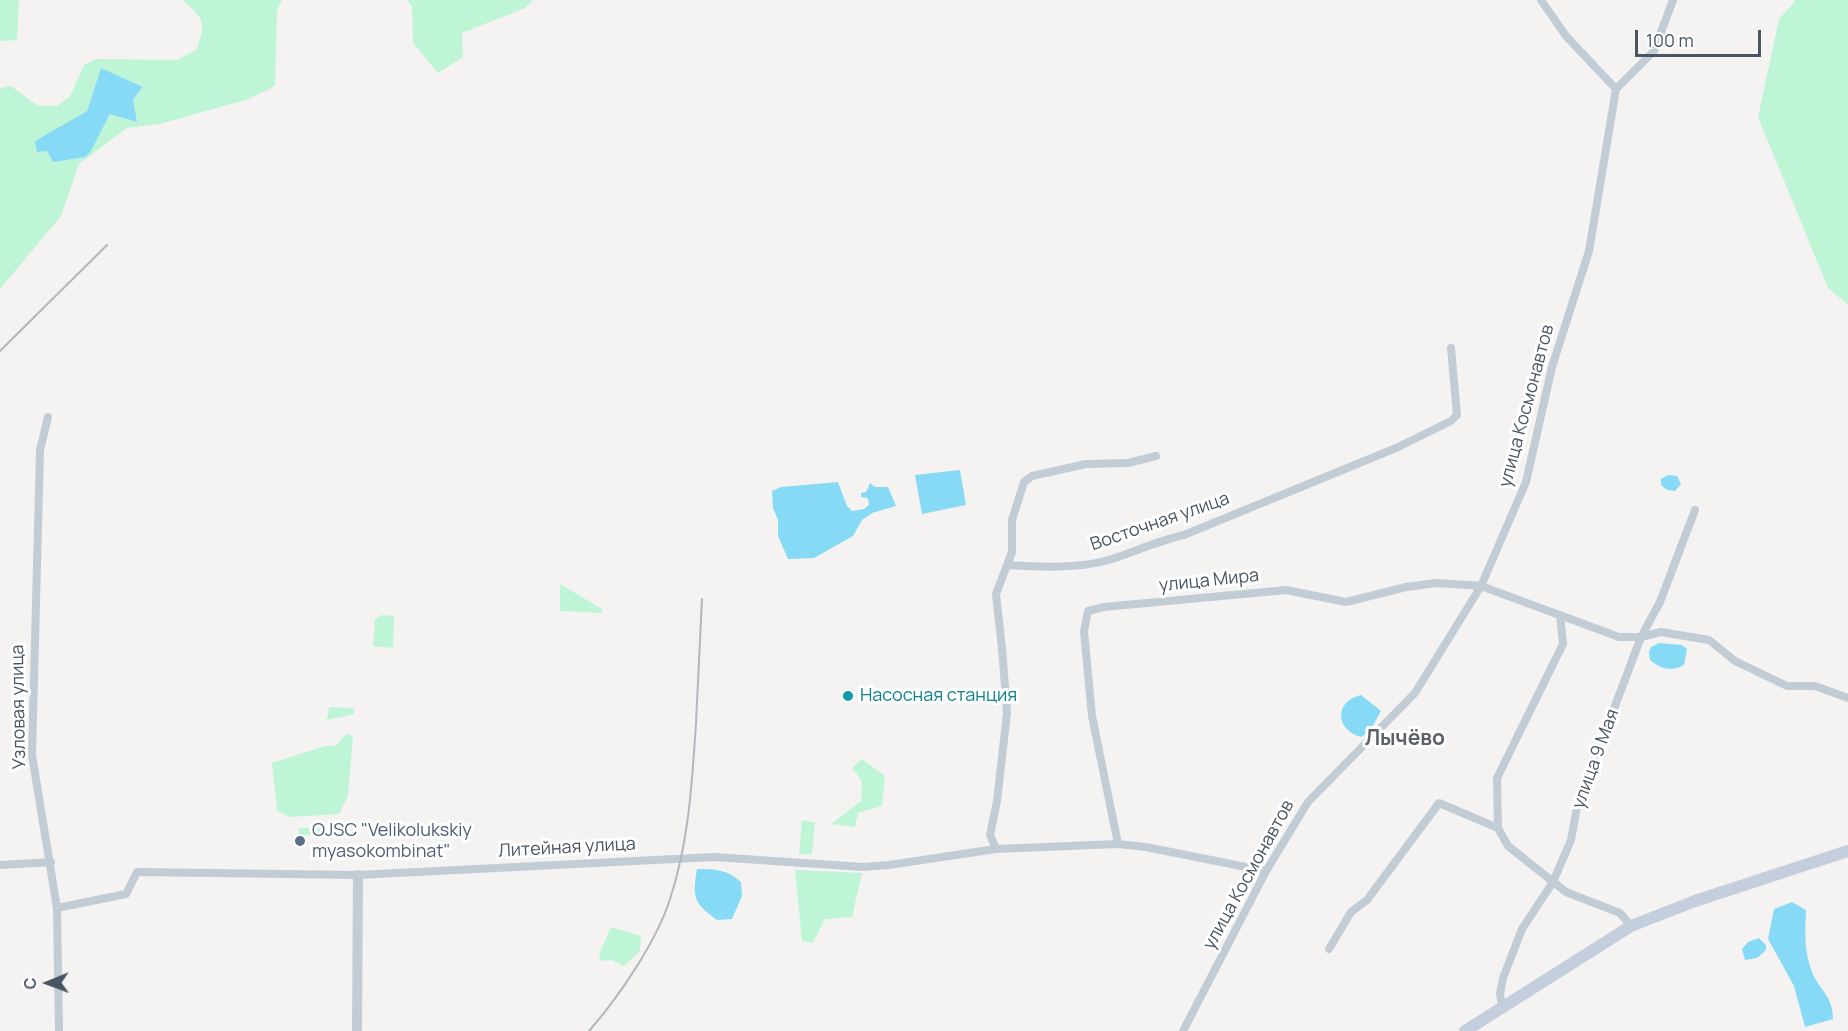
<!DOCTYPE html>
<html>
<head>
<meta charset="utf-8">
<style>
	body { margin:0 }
	#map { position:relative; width:1848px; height:1031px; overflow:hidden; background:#f5f2f2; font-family:Manrope,sans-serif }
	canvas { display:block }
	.north { position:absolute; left:18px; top:953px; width:60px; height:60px; -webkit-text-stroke:4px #fff; paint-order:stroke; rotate:269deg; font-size:16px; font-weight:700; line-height:24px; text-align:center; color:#485562 }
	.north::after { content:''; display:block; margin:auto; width:21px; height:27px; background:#485562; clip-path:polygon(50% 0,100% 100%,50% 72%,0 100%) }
	.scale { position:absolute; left:1635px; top:30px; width:126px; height:27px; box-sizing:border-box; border:3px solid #485562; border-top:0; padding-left:8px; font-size:18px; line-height:21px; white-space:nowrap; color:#485562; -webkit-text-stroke:4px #fff; paint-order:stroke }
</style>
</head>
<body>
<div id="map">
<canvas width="1848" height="1031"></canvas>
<div class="north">С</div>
<div class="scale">100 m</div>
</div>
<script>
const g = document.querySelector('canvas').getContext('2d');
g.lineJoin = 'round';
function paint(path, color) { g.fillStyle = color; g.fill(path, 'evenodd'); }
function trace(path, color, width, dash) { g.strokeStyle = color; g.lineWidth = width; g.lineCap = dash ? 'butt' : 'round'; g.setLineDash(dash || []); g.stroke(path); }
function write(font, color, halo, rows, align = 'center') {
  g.font = font + ' Manrope,sans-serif'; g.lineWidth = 6; g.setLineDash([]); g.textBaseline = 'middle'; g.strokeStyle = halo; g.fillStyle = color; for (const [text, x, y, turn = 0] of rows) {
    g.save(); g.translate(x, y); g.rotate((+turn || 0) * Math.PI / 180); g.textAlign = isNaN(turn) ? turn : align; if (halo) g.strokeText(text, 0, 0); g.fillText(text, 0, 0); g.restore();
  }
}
paint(new Path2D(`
	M0 0H19L17 40 0 41Z
	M182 0H282L277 11 275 86 249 99 160 124 127 128 79 164 61 216 0 289V88L11 86 38 106H57L70 96 84 65 97 59 177 60 196 50C207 23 204 18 182 0ZM101 68 143 88 133 100 110 114 91 151 53 162 47 151 35 141 87 111Z
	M407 0H533L525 8 462 33 463 57 438 73 413 43 412 6Z
	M1796 0H1848V305L1828 288 1758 117 1779 19Z
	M560 584 602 609V613L560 611Z
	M382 615 394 616 393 648 373 646 375 619Z
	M329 707 354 708V714L327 720Z
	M346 734 353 736 348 796 339 814 289 817 277 811 272 763 325 746H336Z
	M862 759 885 776 882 806 858 813 855 827 831 824 861 801 862 781 852 768Z
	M802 820 815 823 812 854H799Z
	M299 828H338V835H299Z
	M795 870 862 873 852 917 825 919 813 943 802 941Z
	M611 927 641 936 640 951 624 966 612 960 601 961 599 955Z`), '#bef5d6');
paint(new Path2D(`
	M101 68 143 87 133 100 137 122 110 114 91 151 85 157 53 162 47 151 37 152 35 141 87 111Z
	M960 470 966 505 922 514 915 475Z
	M1668 475 1677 476 1681 484 1675 491 1667 490 1661 485V479Z
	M838 482 847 506 852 511 864 509 869 505 868 498 861 497V493L866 492 870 483 875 487H888L896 506 872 513 862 520 853 536 814 558 788 559 778 536V520L773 508 772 491 781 487Z
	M1659 643 1682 645 1687 649 1684 665C1671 672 1661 669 1650 660L1649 653 1651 647Z
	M1361 695 1381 711 1370 731 1361 737C1335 730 1334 701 1361 695Z
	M697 869C715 869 728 870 741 882L742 896 732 919 717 920C694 903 692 898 697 869Z
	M1792 902 1806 910C1805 932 1804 951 1812 972 1820 991 1833 996 1833 1019L1805 1027 1794 986 1768 939 1774 909Z
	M1759 938 1766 945V950L1757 958 1745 960 1742 949 1748 942Z`), '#87daf6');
trace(new Path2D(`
	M1541 0 1566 36 1616 89
	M48 417 40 450 32 755 57 908 59 1031
	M1007 565C1040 567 1077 569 1109 560 1134 552 1157 541 1184 535L1396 448 1451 421 1457 415 1451 348
	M1560 615 1563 644 1497 778 1498 828 1508 846 1566 892 1620 913 1631 926
	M1118 844 1092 716 1084 631 1088 611 1104 607 1286 590 1346 602 1406 587 1437 583 1481 586 1619 637H1641L1661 632 1709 640 1735 661 1787 686H1815L1848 698
	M996 849 990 835 997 801 1007 713 1002 648 996 594 1012 552V520L1024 482 1032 476 1086 464 1128 463 1156 456
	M0 865 51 862
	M57 908 126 894 137 872 358 875 714 857 863 867 889 865 996 849 1118 844 1146 847 1266 871
	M1329 949 1351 912 1367 900 1439 803 1498 828
	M1502 1006 1500 994 1503 978 1522 929 1553 882 1571 840 1577 807 1641 637 1660 602 1695 510
	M1183 1031 1266 871 1308 802 1415 693 1481 586 1526 482 1552 367 1589 251 1616 89 1654 51 1673 0`), '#c2ccd5', 8);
trace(new Path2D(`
	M357 1031 358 875`), '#c2ccd5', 10);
trace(new Path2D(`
	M1465 1031 1631 926 1695 901 1848 851`), '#c4cedc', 12);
trace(new Path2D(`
	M0 351 107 245
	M589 1031C618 998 657 941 670 899 689 842 692 782 696 723 698 681 700 640 702 599`), '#b4b7bd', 2);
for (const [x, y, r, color] of [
	[848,696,6,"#0f9aa8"],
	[300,841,6,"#5c6f8a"]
]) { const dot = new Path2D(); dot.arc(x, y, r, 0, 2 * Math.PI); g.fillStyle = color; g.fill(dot); trace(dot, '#fff', 2); }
write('18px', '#485562', '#fff', [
	["улица Космонавтов",1527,406,-75],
	["Восточная улица",1160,522,-19],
	["улица Мира",1209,581,-6],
	["Узловая улица",19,707,-91],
	["улица 9 Мая",1596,759,-70],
	["Литейная улица",567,848,-3],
	["улица Космонавтов",1249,875,-61]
]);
write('18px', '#0d838f', '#fff', [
	["Насосная станция",860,696]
], 'left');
write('18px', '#4e5e75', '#fff', [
	["OJSC \"Velikolukskiy",312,831],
	["myasokombinat\"",312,852]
], 'left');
write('bold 21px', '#5e6268', '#fff', [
	["Лычёво",1405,739]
]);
</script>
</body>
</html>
